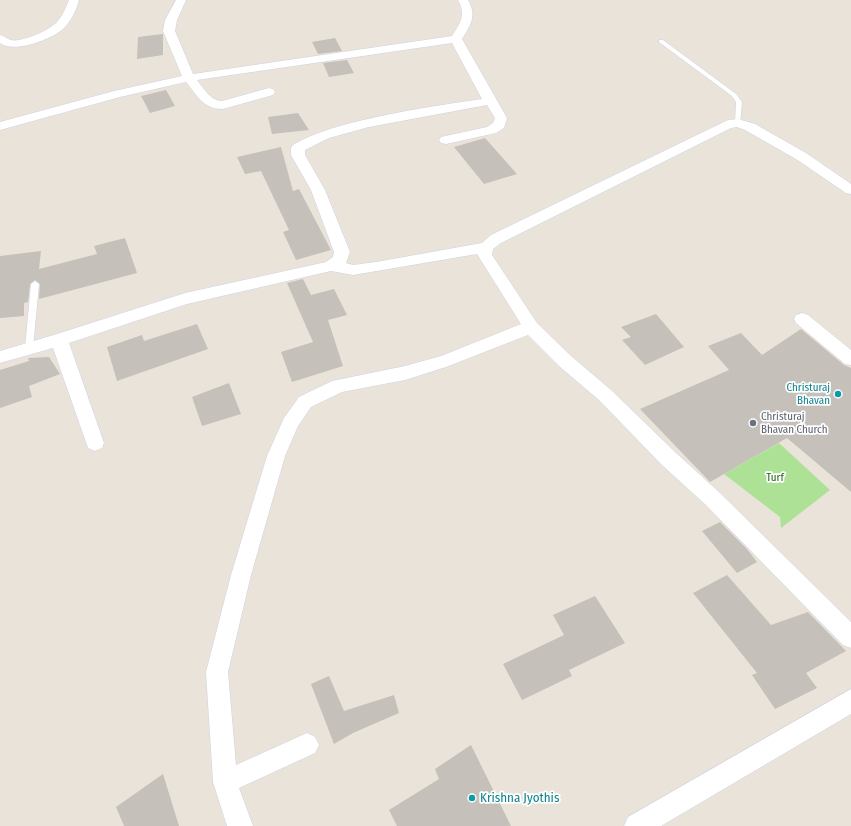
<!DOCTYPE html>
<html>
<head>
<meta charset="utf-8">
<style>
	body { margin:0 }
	canvas { display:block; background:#eae3d9 }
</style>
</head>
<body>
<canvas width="851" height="826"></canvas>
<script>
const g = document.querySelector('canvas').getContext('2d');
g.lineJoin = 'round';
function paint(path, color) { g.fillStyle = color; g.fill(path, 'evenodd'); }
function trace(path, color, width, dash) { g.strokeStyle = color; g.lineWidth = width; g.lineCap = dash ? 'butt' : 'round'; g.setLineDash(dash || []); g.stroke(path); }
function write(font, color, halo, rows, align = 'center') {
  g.font = font + ' "Fira Sans Condensed",sans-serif'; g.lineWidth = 3.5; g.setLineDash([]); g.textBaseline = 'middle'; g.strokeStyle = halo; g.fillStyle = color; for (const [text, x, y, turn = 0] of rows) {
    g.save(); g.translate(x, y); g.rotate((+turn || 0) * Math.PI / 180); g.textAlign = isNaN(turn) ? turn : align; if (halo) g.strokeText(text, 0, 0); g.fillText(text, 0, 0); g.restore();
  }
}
paint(new Path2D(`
	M779 443 830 490 781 528 780 517 724 474Z`), '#ade195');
paint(new Path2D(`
	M163 34V55L137 59 138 37Z
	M335 38 342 51 318 54 312 42Z
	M347 60 354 73 329 77 323 63Z
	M166 90 175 106 150 113 141 96Z
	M298 113 309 130 272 134 268 117Z
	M485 138 517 174 484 184 454 147Z
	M281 147 293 191 299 189 331 250 296 260 283 232 289 230 261 171 245 174 237 157Z
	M125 238 137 273 39 299 40 284 35 280 30 284 28 302 24 303V316L0 318V256L41 251 39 269 97 254 94 246Z
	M303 279 311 295 334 289 347 315 328 320 343 366 292 382 281 352 313 342 287 283Z
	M656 314 684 347 645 365 622 340 631 337 621 327Z
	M197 324 208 349 117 381 107 347 142 335 144 341Z
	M801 329 844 365 851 368V492L787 438 710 482 640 409 729 370 708 346 741 333 762 355Z
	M49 357 60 374 29 386 32 397 0 408V370L29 361 28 358Z
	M229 383 241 414 202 426 192 397Z
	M720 522 747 549 757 562 737 573 702 531Z
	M727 575 771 625 808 612 846 651 806 673 817 688 775 709 752 675 757 673 693 593Z
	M595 596 625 643 569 670 572 676 522 700 503 664 564 635 553 615Z
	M329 676 344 711 394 695 399 713 353 733 334 744 311 684Z
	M471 745 511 826H397L389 810 439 779 435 769Z
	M163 774 179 826H124L116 807Z`), '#c5c0b9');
const lane = new Path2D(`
	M659 40H663L736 94 742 102 740 124 735 123 736 102 732 96 659 42Z
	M35 281 39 284 33 348 29 351 25 348 31 284Z`);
const street = new Path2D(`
	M69 0H79C77 9 71 21 64 28 53 39 14 54 0 43V35C4 36 7 39 11 40 21 43 50 30 57 22 62 16 66 8 69 0Z
	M176 0H186L177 20 175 31 193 74 452 36C461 23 466 14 458 0H468C477 15 471 25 462 39L507 118 504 128 496 133 446 144 441 143 439 140 441 137 487 127 493 123 495 118 487 105 369 127 329 138 305 150V155L325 190 350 252 346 263 353 265 376 262 482 243 491 235 728 120 738 119 755 124 806 153 851 184V194L846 193 796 159 745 130 737 127 731 128 501 243 493 249 492 255 537 323 571 356 611 390 676 453 720 493 851 622V648L843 645 706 505 662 465 599 400 559 366 528 335 446 367 405 380 342 392 311 407 298 426 285 456 251 575 228 672 236 765 307 733 315 737 319 745 315 753 239 788 253 826H227L213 782 206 672 231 575 267 456 284 418 299 397 332 381 405 366 441 356 521 324 477 254 353 275 331 271 187 304 69 343 104 443 102 448 95 451 88 448 53 348 0 363V351L57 334 185 293 326 262 333 257 334 252 311 190 291 155V148L293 145C313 133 336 127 359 121 400 111 441 105 482 99L452 43 197 80C204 89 211 101 222 101L269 88 273 89 275 92 273 95 223 109C203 109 198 96 186 82L120 97 0 130V122L114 91 182 76 163 31 165 20Z
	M802 313 808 315 851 350V365L845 364 796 323 794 319 796 315Z
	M851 689V714L661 826H624L628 817Z`);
trace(lane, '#ced1e1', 1);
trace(street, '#ced1e1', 1);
paint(lane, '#fff');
paint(street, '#fff');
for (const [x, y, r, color] of [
	[838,394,4,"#0f9aa8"],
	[753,423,4,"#6b7280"],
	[472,798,4,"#0f9aa8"]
]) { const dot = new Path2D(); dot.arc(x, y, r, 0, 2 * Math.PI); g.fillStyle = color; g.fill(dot); trace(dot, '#fff', 1.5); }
write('11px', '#0d838f', '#fff', [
	["Christuraj",830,388],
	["Bhavan",830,401]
], 'right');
write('11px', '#5b616d', '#fff', [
	["Christuraj",761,417],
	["Bhavan Church",761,430]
], 'left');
write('11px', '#27621a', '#fff', [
	["Turf",775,478]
]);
write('13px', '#0d838f', '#fff', [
	["Krishna Jyothis",480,798]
], 'left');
</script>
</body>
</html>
